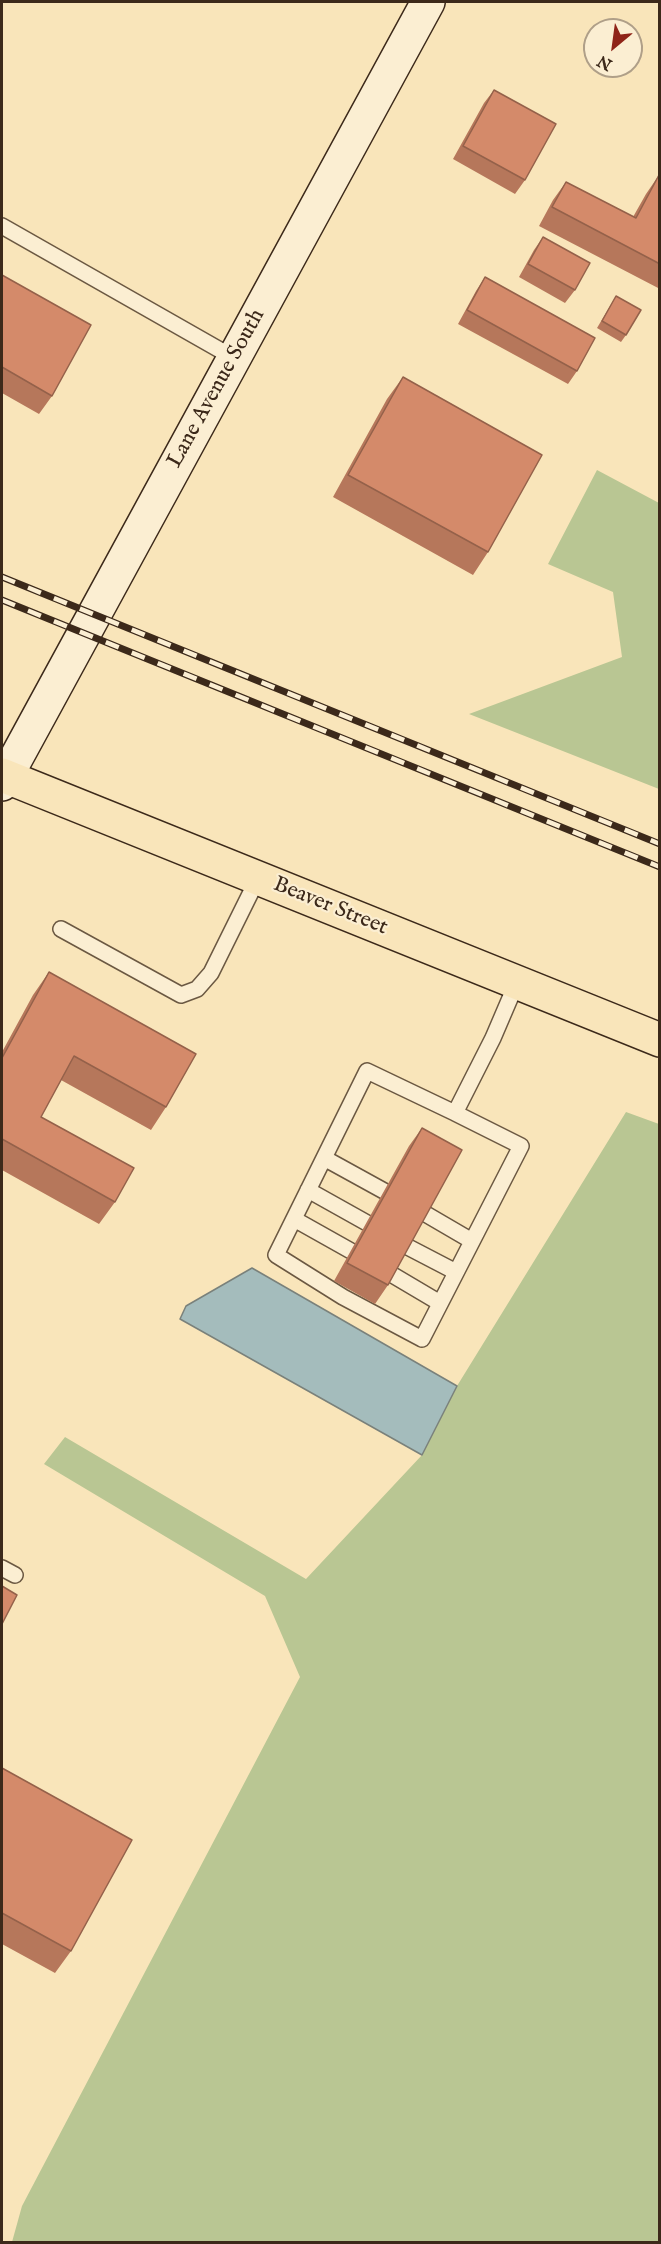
<!DOCTYPE html>
<html>
<head>
<meta charset="utf-8">
<style>
	body { margin:0 }
	#map { position:relative; width:661px; height:2244px; overflow:hidden; background:#f9e5ba; font-family:"IM FELL English",serif }
	canvas { display:block }
	.frame { position:absolute; inset:0; border:3px solid #3c291a; pointer-events:none }
	.north { position:absolute; left:583px; top:18px; width:60px; height:60px; box-sizing:border-box; background:#fbeed2; border:2px solid #af9f88; border-radius:50%; rotate:209deg; font-size:16px; font-weight:700; line-height:24px; text-align:center; color:#3c291a }
	.north::after { content:''; display:block; margin:auto; width:21px; height:27px; background:#8f2418; clip-path:polygon(50% 0,100% 100%,50% 72%,0 100%) }
</style>
</head>
<body>
<div id="map">
<canvas width="661" height="2244"></canvas>
<div class="frame"></div>
<div class="north">N</div>
</div>
<script>
const g = document.querySelector('canvas').getContext('2d');
g.lineJoin = 'round';
function paint(path, color) { g.fillStyle = color; g.fill(path, 'evenodd'); }
function trace(path, color, width, dash) { g.strokeStyle = color; g.lineWidth = width; g.lineCap = dash ? 'butt' : 'round'; g.setLineDash(dash || []); g.stroke(path); }
function write(font, color, halo, rows, align = 'center') {
  g.font = font + ' "IM FELL English",serif'; g.lineWidth = 4.5; g.setLineDash([]); g.textBaseline = 'middle'; g.strokeStyle = halo; g.fillStyle = color; for (const [text, x, y, turn = 0] of rows) {
    g.save(); g.translate(x, y); g.rotate((+turn || 0) * Math.PI / 180); g.textAlign = isNaN(turn) ? turn : align; if (halo) g.strokeText(text, 0, 0); g.fillText(text, 0, 0); g.restore();
  }
}
paint(new Path2D(`
	M597 470 659 503V789L469 714 622 657 613 592 548 564Z
	M626 1112 659 1124V2242H12L22 2206 300 1677 265 1596 44 1464 65 1437 306 1579 422 1455 457 1386Z`), '#b9c693');
const water = new Path2D(`
	M252 1268 457 1386 422 1455 180 1319 186 1306Z`);
paint(water, '#a4bcbc');
trace(water, '#7a817b', 1.5);
const service = new Path2D(`
	M2 226 234 358
	M61 929 181 995 197 989 211 973 258 878
	M455 1113 521 1146 422 1339 343 1297 276 1255 367 1071 455 1113 493 1038 517 982
	M324 1158 384 1191
	M308 1190 367 1223
	M424 1213 472 1241
	M294 1219 351 1251
	M406 1246 456 1272
	M391 1274 440 1303
	M2 1568 15 1575`);
const secondary = new Path2D(`
	M2 784 428 2`);
const primary = new Path2D(`
	M2 775 660 1040`);
trace(service, '#6b5842', 18);
trace(secondary, '#3c291a', 36);
trace(primary, '#3c291a', 36);
trace(service, '#fbeed2', 15);
trace(secondary, '#fbeed2', 33);
trace(primary, '#f9e5ba', 33);
const rail = new Path2D(`
	M2 577 660 844
	M2 600 660 867`);
trace(rail, '#3c291a', 7);
trace(rail, '#fbeed2', 4.5, [14]);
paint(new Path2D(`
	M494 90 525 180 515 194 453 159 484 103Z
	M659 175 660 176V289L539 226 553 200 566 182 633 217 646 194Z
	M543 237 575 290 565 303 519 277 534 250Z
	M2 275 52 396 39 414 2 393Z
	M485 277 577 371 568 384 458 324 476 291Z
	M616 296 626 335 621 342 597 328Z
	M403 377 488 552 473 575 333 497 387 399Z
	M49 972 166 1107 151 1130 61 1080 41 1117 115 1202 99 1224 2 1170V1052L33 995Z
	M422 1128 388 1285 375 1304 334 1281 409 1146Z
	M2 1768 71 1951 55 1973 2 1944Z`), '#b6775b');
const building = new Path2D(`
	M494 90 556 124 525 180 463 146Z
	M659 175 660 176V264L552 207 566 182 636 218Z
	M543 237 590 263 575 290 528 264Z
	M2 275 91 325 52 396 2 367Z
	M485 277 595 338 577 371 467 310Z
	M616 296 641 310 626 335 602 321Z
	M403 377 542 455 488 552 348 475Z
	M49 972 196 1054 166 1107 74 1056 41 1117 134 1168 115 1202 2 1139V1058Z
	M422 1128 462 1150 388 1285 347 1263Z
	M2 1586 17 1595 2 1624Z
	M2 1768 132 1840 71 1951 2 1913Z`);
paint(building, '#d48a6a');
trace(building, '#94614a', 1.5);
write('22px', '#3c291a', '#fbeed2', [
	["Lane Avenue South",217,389,-61],
	["Beaver Street",330,907,22]
]);
</script>
</body>
</html>
